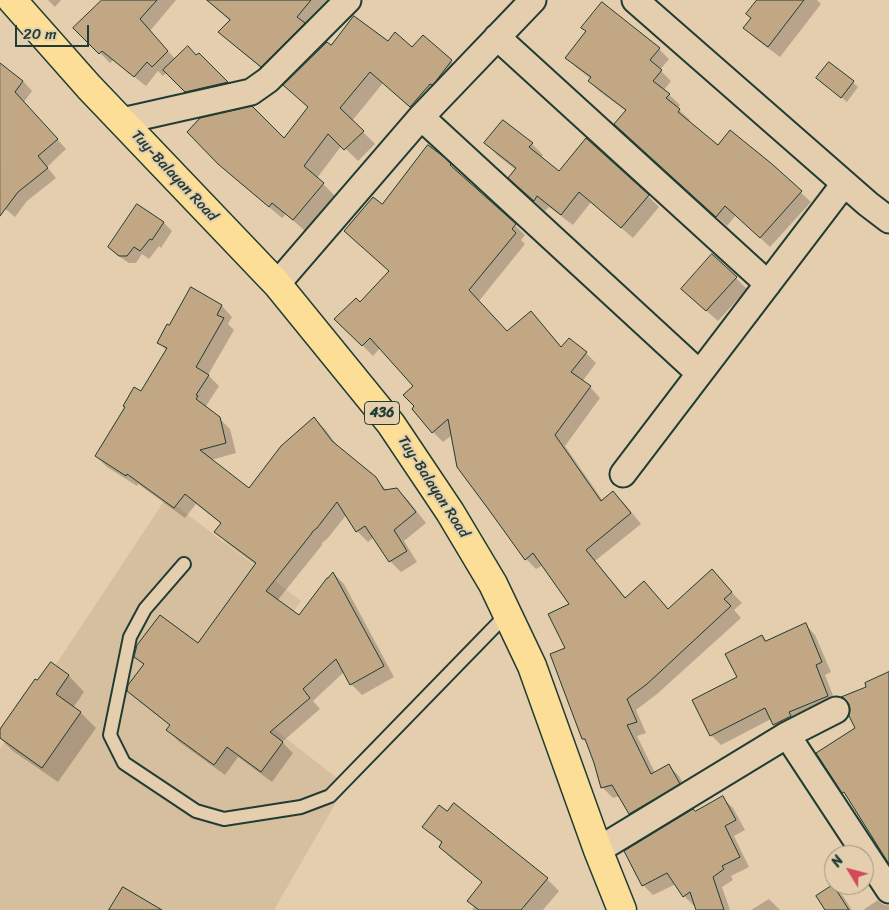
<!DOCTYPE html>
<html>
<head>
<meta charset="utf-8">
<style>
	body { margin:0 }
	#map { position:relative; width:889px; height:910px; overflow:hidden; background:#e5ceae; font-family:Sriracha,sans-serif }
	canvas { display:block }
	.north { position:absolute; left:824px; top:845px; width:50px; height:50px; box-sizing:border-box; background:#e5ceae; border:1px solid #96947d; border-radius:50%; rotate:307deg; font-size:14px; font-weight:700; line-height:20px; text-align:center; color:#1f3d34 }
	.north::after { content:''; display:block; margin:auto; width:18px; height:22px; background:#d1495b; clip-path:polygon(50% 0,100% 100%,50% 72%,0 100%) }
	.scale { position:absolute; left:15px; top:25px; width:74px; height:22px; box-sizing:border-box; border:2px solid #1f3d34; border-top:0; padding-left:6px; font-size:15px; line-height:18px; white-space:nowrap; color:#1f3d34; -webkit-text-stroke:4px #e5ceae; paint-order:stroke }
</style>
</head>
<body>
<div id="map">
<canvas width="889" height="910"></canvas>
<div class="north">N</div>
<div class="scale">20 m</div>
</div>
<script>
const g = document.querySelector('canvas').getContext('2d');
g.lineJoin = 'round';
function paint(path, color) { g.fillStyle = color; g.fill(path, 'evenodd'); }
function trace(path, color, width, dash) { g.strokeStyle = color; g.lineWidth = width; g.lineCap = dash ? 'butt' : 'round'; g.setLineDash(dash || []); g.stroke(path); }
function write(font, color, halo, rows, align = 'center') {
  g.font = font + ' Sriracha,sans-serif'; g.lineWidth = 4; g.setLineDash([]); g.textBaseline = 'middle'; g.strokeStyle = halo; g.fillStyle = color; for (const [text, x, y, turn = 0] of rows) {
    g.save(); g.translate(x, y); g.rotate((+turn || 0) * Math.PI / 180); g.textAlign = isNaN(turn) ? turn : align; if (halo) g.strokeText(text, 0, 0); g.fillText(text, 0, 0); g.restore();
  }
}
paint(new Path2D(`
	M166 498 301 601 233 697 346 785 274 910H0V749Z`), '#d6bf9f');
paint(new Path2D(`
	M48 0H61L55 7Z
	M104 0H176L150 31 176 60 197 56 199 54 238 94 197 103 167 72 163 76 158 71 146 86 113 60 110 63 75 28Z
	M207 0H329L307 27 272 77 230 42 220 32 230 21Z
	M759 0H817L821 4 780 57 756 39 745 28 752 18Z
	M423 37 451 61 464 74 423 119 383 83 352 121 375 144 358 161 342 145 317 178 336 197 306 232 286 214 282 218 232 176 188 132 284 140 309 108 285 85 331 47 388 43 412 49Z
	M659 49 669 59 660 70 671 81 664 90 680 105 677 108 690 120 688 122 718 147 771 165 811 202 770 247 736 215 727 226 626 134V111L599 91 589 81 591 79 577 68 567 58Z
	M0 72 23 81 32 91 24 102 66 149 47 167 56 178 27 201 15 217 2 206 0 208Z
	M818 78 853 82 858 87 847 102Z
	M504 121 532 144 543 155 541 158 559 173 648 196 659 207 633 238 591 202 573 225 549 207 545 211 521 189 516 170 497 155 486 143Z
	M443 158 525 235 521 240 525 244 479 301 507 332 541 323 562 348 586 353 596 363 582 382 590 387 600 398 565 446 603 501 613 493 624 503 641 524 595 561 626 598 669 610 722 582 742 603 734 610 741 618 657 694 636 710 646 733 637 736 655 773 668 765 679 776 689 794 640 824 630 814 620 796 613 798 602 787 588 743 583 739 566 649 571 604 543 565 536 569 526 559 452 435 443 442 433 432 416 407 414 386 380 348 373 356 336 319 360 303 390 271 382 206Z
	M138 205 164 223 172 231 161 248 159 246 149 259 142 254 136 263H129L117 255 109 247Z
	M736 278 747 289 718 321 694 300Z
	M192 289 222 306 232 317 228 324 234 330 208 375 219 386 206 406 208 408 207 409 219 418 230 429 236 453 211 460 249 490 314 418 325 429 339 448 375 478 387 491 397 489 408 500 426 523 404 541 417 562 401 572 390 561 374 537 368 542 357 531 347 514 328 538 322 543V545L277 601 300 617 334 574 344 584 394 677 362 695 351 684 344 672 313 701 320 709 282 742 293 753 272 782 238 757 225 775 178 741 168 730 171 726 140 702 129 691 145 666 136 657 198 645 256 565 227 543 216 532 222 524 196 504 185 518 138 484 137 486 107 467 96 456 141 393 167 351 159 342 169 327Z
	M806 625 815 635 831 672 825 675 837 706 784 734 774 724 771 719 721 745 711 735 739 677 762 636 767 641Z
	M51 663 69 676 84 692 73 708 81 713 96 728 58 782 13 751 0 738V731Z
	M723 798 733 808 745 830 734 836 749 867 731 876 733 880 722 887 730 910H698L696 904 694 906 684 896 676 884 653 895 643 885 695 812Z
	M424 827 547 879 559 891 543 910H472L475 906 483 883 452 859 440 847 443 844Z
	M833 886 843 896 852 910H826Z
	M769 899 780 910H751Z
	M878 900 882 904 889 906V910H863Z`), '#0003');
const building = new Path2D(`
	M102 0H157L140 19 168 51 152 67 147 62 134 77 102 51 99 54 73 28Z
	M207 0H311L297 17 305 23 261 67 218 32 230 20Z
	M757 0H804L768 47 743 28 751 18 746 14Z
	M602 2 660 48 650 60 662 70 653 81 670 94 666 98 680 109 678 112 718 145 730 130 772 164 802 191 760 238 725 206 716 217 614 124 626 110 588 81 591 77 565 58 586 31 581 28Z
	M354 16 388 41 395 32 412 47 423 35 452 60 436 81 432 85 430 84 410 107 370 72 340 108 364 131 344 150 328 134 304 166 324 183 293 220 272 203 269 207 218 164 187 132 200 118 252 106 284 138 308 107 283 85 327 42 331 45Z
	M188 46 196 55 199 53 228 82 185 92 163 70Z
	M829 62 854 81 841 98 816 78Z
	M0 63 23 81 15 92 58 139 38 156 48 168 18 192 0 216Z
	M503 120 533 143 529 147 559 171 586 138 649 195 621 228 579 192 561 215 537 196 534 201 508 178 516 168 484 143Z
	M428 145 444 157 451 164 450 165 516 224 512 229 516 233 469 290 507 331 531 311 561 347 569 338 587 352 571 372 591 386 555 435 601 501 613 491 631 513 586 550 625 598 644 581 668 609 712 569 732 592 724 599 731 606 647 684 627 699 637 722 627 725 651 774 669 764 680 784 629 814 612 785 601 788 594 763 585 739H582L550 654 565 648 548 614 569 604 533 553 525 560 489 510 457 467 448 419 432 433 412 409 414 406 403 395 413 386 370 338 362 346 334 319 356 298 360 302 389 271 344 231 373 197 382 204Z
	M137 204 164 222 152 240 150 239 140 251 134 247 127 256H119L108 247Z
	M712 254 737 277 706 311 681 289Z
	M191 287 222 305 217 315 224 318 196 367 209 375 196 395 198 396 196 399 220 417 226 443 200 450 249 488 281 446 314 417 332 441 376 477 384 490 397 488 416 512 394 530 407 551 389 562 365 526 356 532 337 502 317 528 312 532V533L266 591 299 615 327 578H328L333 572 384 666 350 685 336 659 303 689 310 698 270 732 283 742 261 772 227 747 214 765 166 730 170 725 127 691 128 685 144 664 134 657 137 645 160 615 198 643 256 563 214 532 221 523 185 494 174 508 127 474 126 476 95 456 125 407 123 406 134 387 141 391 167 348 157 343 167 324 169 325Z
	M806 623 822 662 816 665 828 696 789 712 791 716 773 725 765 708 710 736 692 700 737 677 725 654 762 635 765 641Z
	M51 662 69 675 56 694 81 712 42 768 0 738V729L35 679 37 680Z
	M889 672V864L844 792 842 793 816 753 855 728 849 716 850 710 849 704 844 698 841 697 866 687 865 683Z
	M723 796 736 820 725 826 740 857 722 866 724 869 713 877 724 910H696L690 892 683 897 667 873 642 886 624 851 693 809 695 811Z
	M454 803 548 878 521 910H479L467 901 482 882 439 847 442 842 422 827 439 805 447 811Z
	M833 885 849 910H825L816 896Z
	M123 887 162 910H109Z`);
paint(building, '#c1a784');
trace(building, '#1f3d34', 1);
const service = new Path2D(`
	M184 564 145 609 130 637 110 735 124 763 196 811 224 819 301 807 330 796 507 614`);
const minor = new Path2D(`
	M635 0 868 204 889 220
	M497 37 768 284
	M421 117 699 373
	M122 121 251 92 268 80 348 0
	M277 284 421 117 533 0
	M623 474 844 184
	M787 735 836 710
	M598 850 787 735 889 890`);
const primary = new Path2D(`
	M12 0 89 87 277 284 391 424 450 512 493 584 532 666 598 850 622 910`);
trace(service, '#1f3d34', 16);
trace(minor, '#1f3d34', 29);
trace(primary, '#1f3d34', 31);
trace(service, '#e5ceae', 12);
trace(minor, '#e5ceae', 25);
trace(primary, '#fcde96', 28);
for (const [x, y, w] of [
	[382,413,35]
]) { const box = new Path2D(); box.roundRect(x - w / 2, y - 11.5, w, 23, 4); g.fillStyle = '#e5ceae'; g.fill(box); trace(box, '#1f3d34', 1); }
write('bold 14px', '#1f3d34', null, [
	["436",382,413]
]);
write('15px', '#1f3d34', '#e5ceae', [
	["Tuy-Balayan Road",174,176,47],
	["Tuy-Balayan Road",433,487,57]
]);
</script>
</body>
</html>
